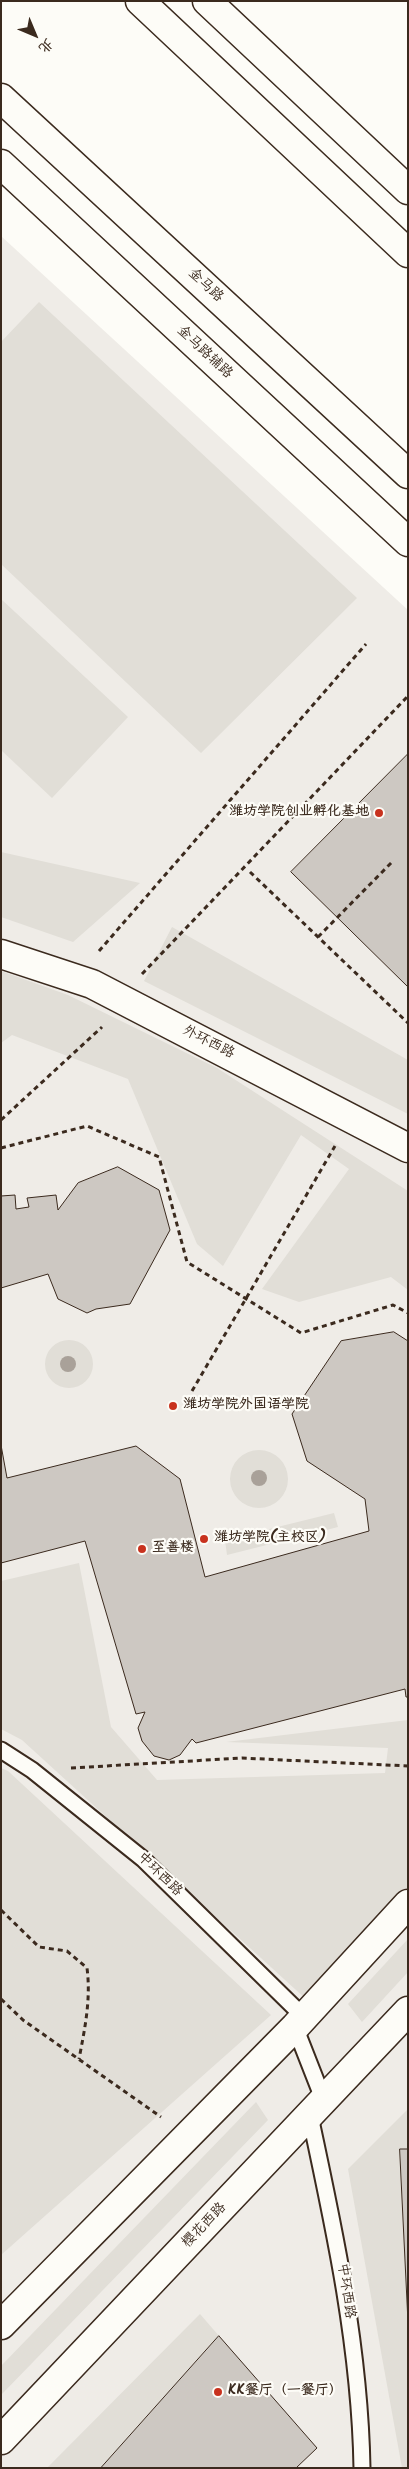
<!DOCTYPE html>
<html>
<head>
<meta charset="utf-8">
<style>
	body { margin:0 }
	#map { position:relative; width:409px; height:2469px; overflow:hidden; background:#fdfcf7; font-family:Kalam,"LXGW WenKai TC",sans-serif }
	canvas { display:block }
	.frame { position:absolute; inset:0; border:2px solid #3b2a1e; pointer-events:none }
	.north { position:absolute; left:10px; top:10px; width:50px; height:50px; -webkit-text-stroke:4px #fdfcf7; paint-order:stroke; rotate:135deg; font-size:14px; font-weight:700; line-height:20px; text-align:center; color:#3b2a1e }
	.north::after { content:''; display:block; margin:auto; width:18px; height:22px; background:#3b2a1e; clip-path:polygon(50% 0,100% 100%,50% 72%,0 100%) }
</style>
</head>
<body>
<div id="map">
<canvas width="409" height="2469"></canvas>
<div class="frame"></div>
<div class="north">北</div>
</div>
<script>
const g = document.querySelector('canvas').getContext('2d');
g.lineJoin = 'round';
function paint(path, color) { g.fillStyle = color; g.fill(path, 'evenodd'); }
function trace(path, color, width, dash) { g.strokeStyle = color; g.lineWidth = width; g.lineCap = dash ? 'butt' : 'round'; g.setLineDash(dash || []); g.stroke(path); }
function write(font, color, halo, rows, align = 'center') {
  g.font = font + ' Kalam,"LXGW WenKai TC",sans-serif'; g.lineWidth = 4.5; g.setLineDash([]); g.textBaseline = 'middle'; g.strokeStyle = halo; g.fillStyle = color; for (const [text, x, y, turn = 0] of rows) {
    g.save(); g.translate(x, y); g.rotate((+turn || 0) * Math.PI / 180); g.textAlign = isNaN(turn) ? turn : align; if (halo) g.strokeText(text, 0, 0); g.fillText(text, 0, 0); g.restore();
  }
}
paint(new Path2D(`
	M1 236 408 610V2468H1Z`), '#efece7');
paint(new Path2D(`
	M39 302 357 598 201 753 1 564V342Z
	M1 599 128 717 52 798 1 750Z
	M1 852 140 883 73 942 1 917Z
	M172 927 408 1060V1114L144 981Z
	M1 971 68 995 217 1068 408 1191V1290L391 1277 299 1302 262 1289 349 1169 301 1135 223 1266 197 1244 128 1079 12 1035 1 1043Z
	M45 1364a24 24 0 1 1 48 0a24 24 0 1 1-48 0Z
	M230 1479a29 29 0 1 1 58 0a29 29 0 1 1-58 0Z
	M334 1513 338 1527 227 1555 225 1540Z
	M79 1563 111 1727 157 1780 385 1773 388 1748 226 1742 408 1720V1887L307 2000 22 1740 1 1729V1581Z
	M1 1768 8 1771 271 2015 1 2255Z
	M408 1939V1972L362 2022 348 2004Z
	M256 2102 268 2120 1 2395V2366Z
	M408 2109V2149H400L408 2322V2468H402L348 2169Z
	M200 2314 219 2336 101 2468H47Z`), '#e1ded7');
const building = new Path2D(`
	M408 754V987L291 872Z
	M118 1167 159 1190 170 1230 130 1304 96 1309 87 1313 58 1299 48 1274 1 1288V1196L15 1195 16 1209 29 1207 27 1198 56 1195 58 1210 78 1183Z
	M394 1332 408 1341V1697H406L405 1689 196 1743 192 1739 180 1755 169 1760 154 1756 142 1741 138 1728 145 1712 136 1714 85 1541 1 1563V1445L7 1478 136 1446 180 1479 205 1577 369 1531 365 1499 307 1461 292 1414 341 1341Z
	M400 2149H408V2322Z
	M219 2336 317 2448 296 2468H101Z`);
paint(building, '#cdc8c2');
trace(building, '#3b2a1e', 1);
const service = new Path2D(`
	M1 1750 32 1770 143 1859 304 2017
	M295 2027 324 2101
	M310 2116C335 2232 360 2349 362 2468`);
const minor = new Path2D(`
	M1 954 92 984 408 1148
	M1 2325 295 2027 408 1904
	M1 2440 408 2011`);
const tertiary = new Path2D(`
	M207 1 408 190
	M1 164 408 542`);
const primary = new Path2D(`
	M140 1 408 253
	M1 98 408 474`);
trace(service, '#3b2a1e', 19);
trace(minor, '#3b2a1e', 31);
trace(tertiary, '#3b2a1e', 31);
trace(primary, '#3b2a1e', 31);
trace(new Path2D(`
	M250 872 408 1023
	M318 937 393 861
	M99 951 366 644
	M142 974 408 696
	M1 1120 102 1027
	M1 1148 87 1126 159 1157 187 1262 301 1333 393 1305 408 1313
	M192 1391 335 1146
	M71 1768 242 1758 408 1766
	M1 1910 39 1947 67 1951 87 1968C91 1999 85 2028 79 2059
	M1 1999 23 2020 161 2117`), '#3b2a1e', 3, [5, 4]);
trace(service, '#fdfcf7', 15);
trace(minor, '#fdfcf7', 28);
trace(tertiary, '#fdfcf7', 28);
trace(primary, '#fdfcf7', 28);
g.fillStyle = '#a9a199';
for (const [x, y] of [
	[68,1364],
	[259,1478]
]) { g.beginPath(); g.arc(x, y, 8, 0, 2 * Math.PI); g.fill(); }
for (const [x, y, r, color] of [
	[379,813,5,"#c8321e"],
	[173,1406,5,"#c8321e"],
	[204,1539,5,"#c8321e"],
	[142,1549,5,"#c8321e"],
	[218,2392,5,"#c8321e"]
]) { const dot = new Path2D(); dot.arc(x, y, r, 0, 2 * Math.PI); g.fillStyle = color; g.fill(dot); trace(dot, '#fdfcf7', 2); }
write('14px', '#3b2a1e', '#fdfcf7', [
	["金马路",205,286,43],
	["金马路辅路",204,353,43],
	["外环西路",208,1043,27],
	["中环西路",159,1875,44],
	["樱花西路",205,2226,-46],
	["中环西路",345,2291,82]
]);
write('bold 14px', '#3b2a1e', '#fdfcf7', [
	["潍坊学院创业孵化基地",369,813,"right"],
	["潍坊学院外国语学院",183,1406],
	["潍坊学院(主校区)",214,1539],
	["至善楼",152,1549],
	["KK餐厅（一餐厅）",228,2392]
], 'left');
</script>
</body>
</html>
